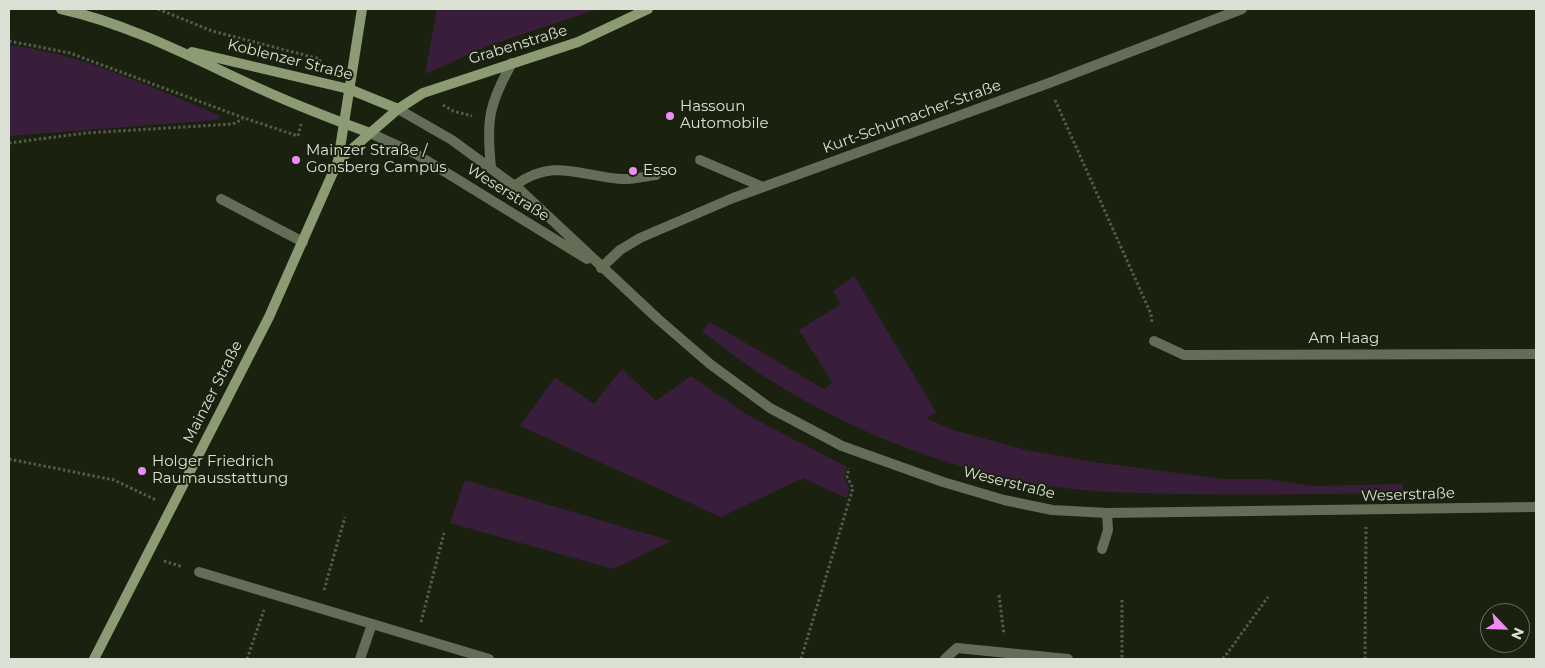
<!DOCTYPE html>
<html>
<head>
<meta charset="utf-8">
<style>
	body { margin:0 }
	#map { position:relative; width:1545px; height:668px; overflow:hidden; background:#1a210e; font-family:Montserrat,sans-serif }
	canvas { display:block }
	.frame { position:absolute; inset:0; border:10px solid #dbe0d4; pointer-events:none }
	.north { position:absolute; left:1480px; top:603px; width:50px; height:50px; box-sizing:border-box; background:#1a210e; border:1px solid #676d5d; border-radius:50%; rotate:114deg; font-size:14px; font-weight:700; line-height:20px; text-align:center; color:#dbe0d4 }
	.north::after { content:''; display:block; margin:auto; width:18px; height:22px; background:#ef8bf7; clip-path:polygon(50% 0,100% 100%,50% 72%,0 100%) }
</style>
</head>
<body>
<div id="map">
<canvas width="1545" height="668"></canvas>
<div class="frame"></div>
<div class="north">N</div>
</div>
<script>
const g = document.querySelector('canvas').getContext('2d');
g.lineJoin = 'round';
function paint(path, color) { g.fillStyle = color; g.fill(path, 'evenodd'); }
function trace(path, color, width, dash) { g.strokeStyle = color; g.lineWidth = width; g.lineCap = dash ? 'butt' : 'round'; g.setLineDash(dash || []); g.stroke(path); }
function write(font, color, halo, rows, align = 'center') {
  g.font = font + ' Montserrat,sans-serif'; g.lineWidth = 4; g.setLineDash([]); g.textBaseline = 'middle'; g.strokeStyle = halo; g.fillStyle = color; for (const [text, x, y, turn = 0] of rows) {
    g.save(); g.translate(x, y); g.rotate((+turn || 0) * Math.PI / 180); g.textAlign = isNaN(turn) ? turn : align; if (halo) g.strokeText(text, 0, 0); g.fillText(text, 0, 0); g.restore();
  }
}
paint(new Path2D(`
	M437 9H598L493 44 425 74Z
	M9 45C83 54 153 88 221 116L216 120 9 136Z
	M854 276 936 412 926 418 953 430 1026 450 1093 462 1223 479H1267L1312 486 1403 484V493C1328 494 1254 495 1179 494 1128 493 1076 492 1025 482 937 464 849 430 773 382 748 367 725 348 702 331L710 322 824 389 832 382 799 330 841 304 833 291Z
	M622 369 656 401 691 376 751 417 847 467 844 477 850 490 846 498 803 478 721 517 520 426 555 377 594 404Z
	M465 480 671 541 613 569 450 523Z`), '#391e3c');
trace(new Path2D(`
	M158 9 212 31 320 59 319 63
	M9 41 70 53 244 118 298 136 301 124
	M1055 100 1151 314 1152 323
	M443 105 453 111 472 116
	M9 143 86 133 233 124 243 119
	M9 459 114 480 156 500
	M164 561 183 567
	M324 590 345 517
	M999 595 1004 635
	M1122 600V659
	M421 622 444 533
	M247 659 264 610
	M801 659 853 488 847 477 849 468
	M1223 659 1268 597
	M1365 659 1366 527`), '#565c4b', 3, [2.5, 2.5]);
trace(new Path2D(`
	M700 160 763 187
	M514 186C554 157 578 176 621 179 633 180 645 176 656 175
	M221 199 303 242
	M1102 549 1108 530 1107 513
	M199 572 489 659`), '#646d55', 10);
trace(new Path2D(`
	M601 268 620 250 640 238 733 198 1049 83 1242 9
	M1154 341 1184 355 1536 354
	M360 659 372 624
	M945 659 957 648 1068 659`), '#646d55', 10);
trace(new Path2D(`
	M398 109 452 140 520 190 658 319 710 364 770 408 842 446 943 482 1004 500 1052 510 1107 513 1536 507
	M370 133 416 154 587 259
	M491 167C486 120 489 104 512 63`), '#646d55', 10);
trace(new Path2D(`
	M61 9C129 24 193 58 256 87 293 104 332 119 370 133
	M192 52 349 89 398 109
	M338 161 398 109 423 93 578 42 648 9
	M94 659 269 317 338 161 362 9`), '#8c9b73', 10);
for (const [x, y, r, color] of [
	[670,116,5,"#ef8bf7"],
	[296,160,5,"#ef8bf7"],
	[633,171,5,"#ef8bf7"],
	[142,471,5,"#ef8bf7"]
]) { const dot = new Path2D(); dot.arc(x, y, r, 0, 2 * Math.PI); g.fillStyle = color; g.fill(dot); trace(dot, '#1a210e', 2); }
write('15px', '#dbe0d4', '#1a210e', [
	["Grabenstraße",518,45,-17],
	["Koblenzer Straße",290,60,14],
	["Kurt-Schumacher-Straße",912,117,-20],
	["Weserstraße",508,193,32],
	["Am Haag",1344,339],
	["Mainzer Straße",213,392,-63],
	["Weserstraße",1009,483,14],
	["Weserstraße",1408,495,-2]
]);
write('15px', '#dbe0d4', '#1a210e', [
	["Hassoun",680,107],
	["Automobile",680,124],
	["Mainzer Straße /",306,151],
	["Gonsberg Campus",306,168],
	["Esso",643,171],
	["Holger Friedrich",152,462],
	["Raumausstattung",152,479]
], 'left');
</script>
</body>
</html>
